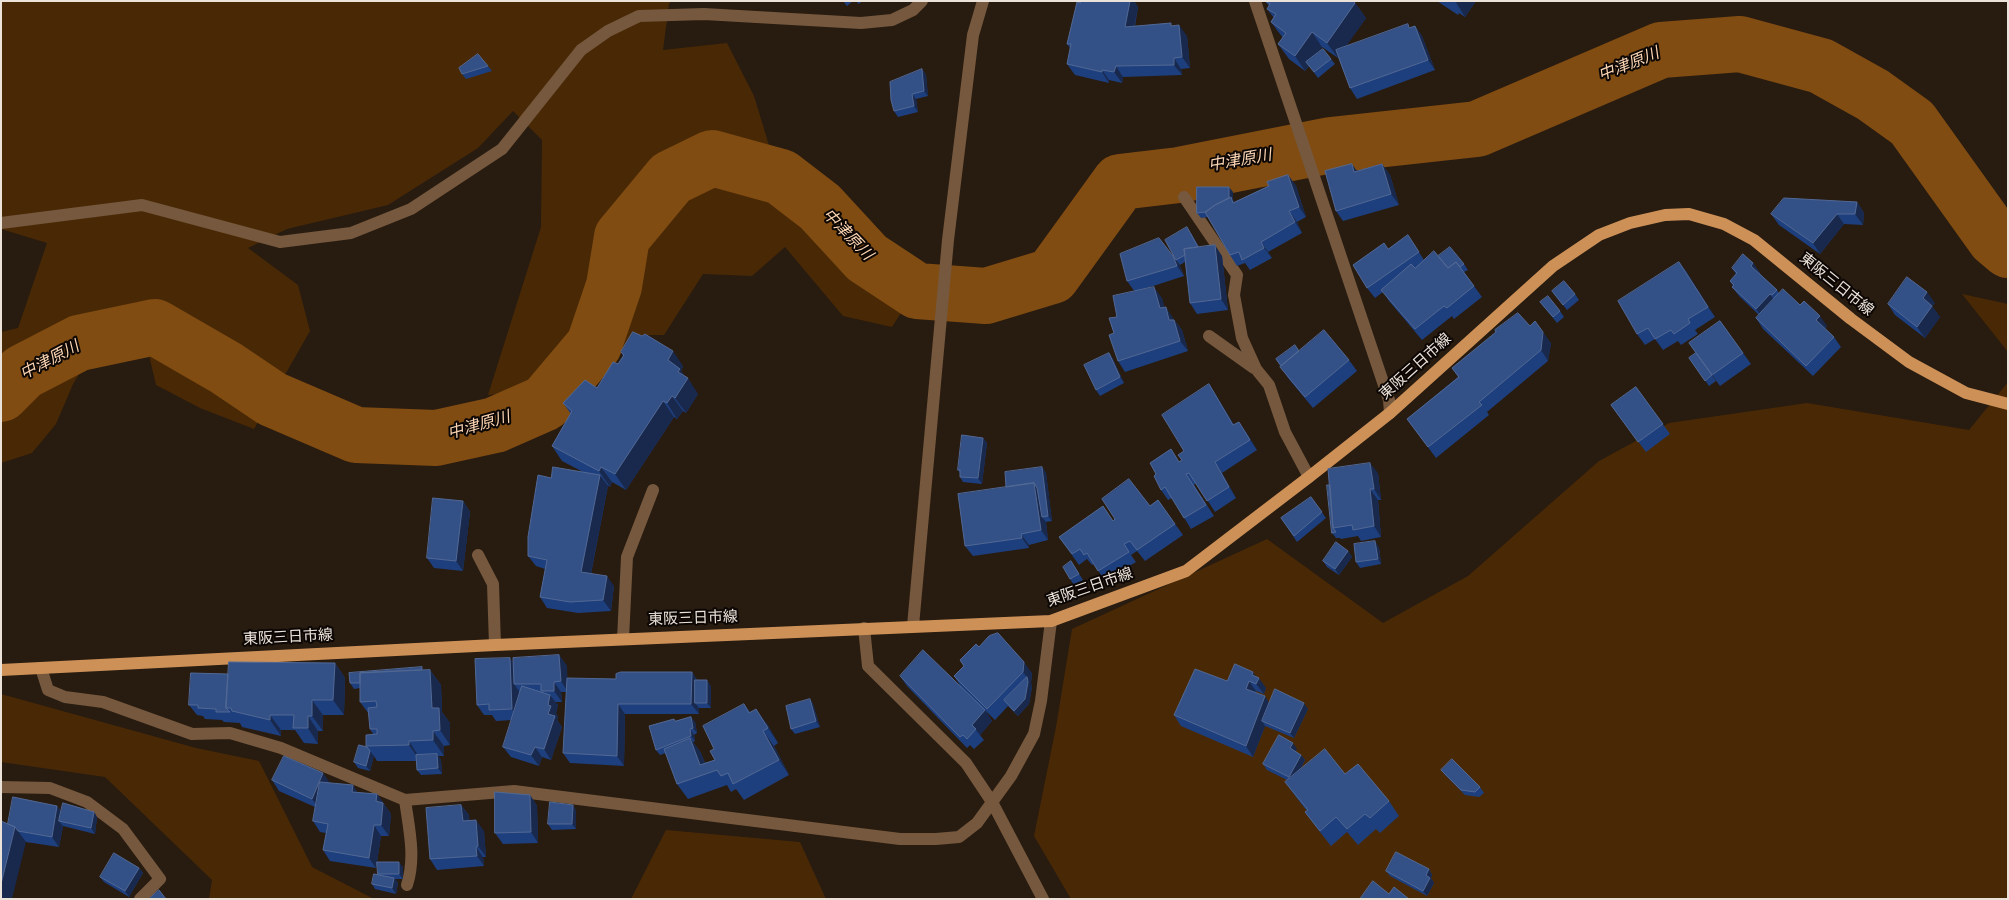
<!DOCTYPE html>
<html>
<head>
<meta charset="utf-8">
<style>
	body { margin:0 }
	#map { position:relative; width:2009px; height:900px; overflow:hidden; background:#281b10; font-family:"Sofia Sans Condensed",sans-serif }
	canvas { display:block }
	.frame { position:absolute; inset:0; border:2px solid #ebe2da; pointer-events:none }
</style>
</head>
<body>
<div id="map">
<canvas width="2009" height="900"></canvas>
<div class="frame"></div>
</div>
<script>
const g = document.querySelector('canvas').getContext('2d');
g.lineJoin = 'round';
function paint(path, color) { g.fillStyle = color; g.fill(path, 'evenodd'); }
function trace(path, color, width, dash) { g.strokeStyle = color; g.lineWidth = width; g.lineCap = dash ? 'butt' : 'round'; g.setLineDash(dash || []); g.stroke(path); }
function write(font, color, halo, rows, align = 'center') {
  g.font = font + ' "Sofia Sans Condensed","Noto Sans JP",sans-serif'; g.lineWidth = 4; g.setLineDash([]); g.textBaseline = 'middle'; g.strokeStyle = halo; g.fillStyle = color; for (const [text, x, y, turn = 0] of rows) {
    g.save(); g.translate(x, y); g.rotate((+turn || 0) * Math.PI / 180); g.textAlign = isNaN(turn) ? turn : align; if (halo) g.strokeText(text, 0, 0); g.fillText(text, 0, 0); g.restore();
  }
}
paint(new Path2D(`
	M1 1H671L669 4 663 50 727 43 754 96 771 152 797 216 908 302 892 327 843 316 785 247 752 276 703 274 664 335H642L620 352 624 296 581 297 571 354 542 390 488 395 541 227 542 140 513 111 478 148 388 205 287 229 248 248 298 285 310 331 254 429 200 408 156 385 148 351 130 346 88 360 73 384 56 424 32 453 1 463V332L18 328 47 243 1 229Z
	M1962 294 2008 304V352Z
	M2008 382V899H1071L1034 836 1056 727 1072 629 1267 539 1383 623 1468 576 1599 461 1669 423 1807 403 1969 430Z
	M1 694 196 748 259 761 312 867 374 899H209L212 880 105 777 1 762Z
	M666 830 800 842 826 899H631Z`), '#492905');
trace(new Path2D(`
	M1 394 23 372 79 343 155 327 226 368 272 399 356 435 436 438 495 425 545 403 594 345 614 286 622 237 671 178 712 158 781 177 820 207 867 258 917 291 986 296 1052 276 1120 182 1179 175 1331 145 1477 129 1661 50 1740 44 1821 66 1873 95 1912 123 1995 239 2008 250`), '#804c12', 56);
trace(new Path2D(`
	M1255 1 1389 400 1390 413
	M1184 197 1237 275 1234 295 1242 338 1256 369 1269 385 1285 432 1309 477
	M1 223 142 205 280 242 351 233 411 209 502 149 581 50 608 31 639 16 704 14 861 23 892 20 913 10 922 1
	M1209 336 1254 368
	M478 555 493 584 495 645
	M913 626 948 240 973 35 983 1
	M864 628 868 666 966 763 992 802 1043 899
	M623 639 627 557 653 490
	M41 668 48 690 65 697 103 702 192 734 230 733 281 748 405 800 514 791 900 839H936L959 837 977 823 1011 776 1034 734 1041 701 1051 621
	M1 787 50 788 87 802 123 829 160 879 140 899
	M405 800C409 829 416 857 407 885`), '#75583d', 12);
trace(new Path2D(`
	M1 670 495 645 1051 621 1186 571 1309 477 1390 413 1553 266 1599 235 1630 223 1665 215 1689 214 1724 224 1754 240 1851 319 1909 362 1966 393 2008 404`), '#cd9158', 12);
paint(new Path2D(`
	M843 1H853L847 6Z
	M856 1H862L859 4Z
	M1134 1 1138 7 1135 26H1173L1187 36 1190 68 1181 69 1182 75 1123 77 1122 83 1109 80V83L1075 75 1067 64 1070 48 1067 44 1080 3Z
	M1265 1 1355 3 1366 18 1346 46 1415 26 1422 36 1435 70 1357 99 1350 88 1338 57V58L1322 47 1318 53 1331 59 1335 64 1318 78 1309 66 1305 71 1289 59 1278 44 1283 38 1271 22 1274 18 1267 9 1269 6Z
	M1437 1H1476L1465 17 1459 13 1458 15Z
	M488 66 492 71 466 79 462 74Z
	M922 69 926 75 928 96 916 99 918 112 898 117 894 111Z
	M1382 164 1390 175 1399 205 1343 221 1336 211 1357 171Z
	M1288 175 1296 186 1306 217 1297 222 1302 233 1268 252 1272 258 1250 270 1245 263 1237 266 1230 255 1208 217 1201 218 1197 213 1233 192V200L1234 202 1269 186Z
	M1857 202 1864 213 1863 225 1844 224 1820 254 1779 225 1771 214Z
	M1191 233 1199 247 1222 256 1228 310 1197 314 1190 303 1185 262 1180 265 1176 260Z
	M1408 235 1424 260 1438 256 1464 264 1468 270 1464 272 1482 297 1454 319 1452 316 1422 340 1389 301 1383 292 1375 298 1367 288 1388 249Z
	M1173 256 1180 266 1184 276 1138 291 1162 298 1164 307 1182 330 1188 351 1125 372 1118 361 1114 333 1117 317 1135 292 1127 281Z
	M1679 262 1715 317 1695 330 1698 334 1681 345 1678 341 1663 350 1655 339 1645 345 1637 334Z
	M1753 263 1760 273V274L1777 290 1779 293 1800 305 1827 326 1825 329 1834 337 1841 347 1813 376 1763 329 1756 318 1759 315 1740 297 1732 287 1733 286 1730 281 1736 274 1732 268Z
	M1552 291 1575 294 1579 300 1567 310Z
	M1540 302 1560 311 1564 317 1557 323Z
	M1935 303 1932 306 1940 317 1925 338 1895 315 1888 304Z
	M1720 321 1751 364 1720 386 1689 343Z
	M1530 326 1551 343 1548 361 1487 412 1489 415 1436 458 1407 419 1458 377 1452 368Z
	M1299 351 1349 360 1357 371 1313 408 1288 378 1276 359Z
	M621 352 683 366 681 371 698 394 686 413 683 411 677 419 674 417 626 490 612 482 610 487 607 485 608 486 591 574 614 586 611 611 578 613 547 608 540 597 545 569 536 566 528 556 551 478 583 472 562 461 552 446 571 414 563 403 597 388 618 364 623 356Z
	M1109 353 1113 359 1124 383 1100 396 1096 390Z
	M1696 353 1716 381 1709 386 1689 358Z
	M1209 384 1234 425 1246 432 1257 450 1222 473 1236 498 1215 512 1196 483 1194 485 1214 516 1191 529 1172 498 1168 500 1161 490 1156 474 1182 460 1184 451Z
	M1636 387 1670 434 1646 452 1611 405Z
	M983 438 987 443 982 484 963 482 960 477V473L958 470Z
	M1042 467 1046 473 1052 521 1046 522 1048 540 1029 545V548L973 556 965 546 1006 487Z
	M1378 473 1381 500H1378L1381 537 1361 541 1358 536 1341 539 1340 538H1336L1332 533 1330 485Z
	M1311 497 1326 518 1297 542 1281 518Z
	M1158 500 1183 535 1145 561 1137 551 1131 555 1136 562 1105 581 1094 564 1092 565 1087 559 1079 565 1059 537 1113 521 1150 506Z
	M463 501 470 512 463 571 434 568 427 558Z
	M1379 547 1381 564 1360 568 1356 562Z
	M1348 551 1352 557 1339 575 1327 567 1323 561Z
	M1071 561 1083 580 1074 585 1070 579Z
	M979 647 1032 673 1031 683 1032 687 1029 704 1018 716 1008 706 995 720 961 687 954 676 964 666 960 660Z
	M559 655 567 666V678L616 679 692 672 697 680 711 686V708H699V714H625L624 766 570 763 563 753 567 692H561L562 702H555L558 705 556 713 558 717 557 720 562 727 551 760 542 757 539 766 511 757 503 747 512 720 496 721 492 715H484L477 705 513 661Z
	M335 663 345 678 344 715H323V731H318V744L304 743 295 730H281V736L242 727 240 723 224 722 222 720 205 719 203 716 197 715 189 705 228 674Z
	M424 670H430L441 685 442 712 450 723V745L444 746V756H438L441 760 442 774 421 775 417 770 416 761H377L374 756 370 771 358 768 354 762 367 747 366 746 373 734 370 729 369 714 360 702V688L354 689 350 683Z
	M900 676 985 710 992 721 980 735 984 740 974 749 970 745 967 748 907 686Z
	M1256 676 1266 688 1264 694 1256 691V693L1269 703 1308 709 1294 738 1265 726 1253 757 1181 726 1174 715 1227 681Z
	M810 699 813 704 820 727 795 734 791 729Z
	M744 704 750 712 767 724 778 743 774 746 789 775 744 800 736 789 731 792 727 785 688 799 677 784 666 753 660 755 656 750 676 721 691 717 695 722 697 733 694 735 695 741 693 742 701 753 705 763 715 760 714 749Z
	M1297 749 1295 751 1301 755 1305 760 1300 770 1345 774 1389 801 1399 816 1380 833 1376 829 1358 845 1347 832 1331 846 1316 827 1305 812 1307 811 1296 797 1285 782 1287 780 1267 770 1263 764Z
	M1441 770 1480 787 1484 793 1479 797 1465 795 1445 775Z
	M272 780 330 783 358 793 377 794 391 814 389 836H381L377 862 403 867V879H395L398 883 396 894 375 889 372 884 378 875 377 863 376 868 330 861 323 850 326 833 320 832 313 821 315 807 279 791Z
	M530 795 537 806 538 843 503 844 495 833Z
	M461 805 469 815V821L484 831 486 857H483L484 866 437 870 430 859Z
	M573 805 576 811V829L552 830 548 824Z
	M57 806 61 811 94 812 97 817 95 834 63 826 59 847 26 842 8 824Z
	M139 868 143 873 129 897 104 882 100 877Z
	M1429 869 1432 875 1431 878 1434 883 1427 896 1390 876 1386 871Z`), '#1e3f7d');
paint(new Path2D(`
	M1130 1H1134L1138 7 1132 37 1125 27Z
	M1455 1H1476L1465 17Z
	M1355 3 1366 18 1338 58 1327 43Z
	M1179 25 1187 36 1190 68 1182 57Z
	M1415 26 1422 36 1435 70 1428 60Z
	M1312 32 1322 47 1305 71 1295 56Z
	M1174 58 1181 69 1182 75 1174 65Z
	M1116 66 1123 77 1122 83 1114 72Z
	M922 69 926 75 928 96 924 91Z
	M1102 70 1109 80V83L1102 72Z
	M912 94 916 99 918 112 914 106Z
	M1352 164 1359 174 1354 172Z
	M1382 164 1390 175 1399 205 1391 194Z
	M1288 175 1296 186 1306 217 1299 207Z
	M1229 187 1233 192V200L1238 208 1228 205Z
	M1857 202 1864 213 1863 225 1855 214Z
	M1289 211 1297 222 1302 233 1295 222Z
	M1837 214 1844 224 1820 254 1813 243Z
	M1261 242 1268 252 1272 258 1264 248Z
	M1215 245 1222 256 1228 310 1221 299Z
	M1173 256 1180 266 1184 276 1177 266Z
	M1679 262 1687 272 1715 317 1708 307Z
	M1753 263 1760 273 1758 276 1751 266Z
	M1154 287 1162 298 1168 319 1160 308Z
	M1927 292 1935 303 1932 306 1940 317 1925 338 1917 327 1923 298Z
	M1770 294 1778 305 1764 320 1756 309Z
	M1166 307 1173 318 1176 331 1169 320Z
	M1820 316 1827 326 1824 331 1816 320Z
	M1174 320 1182 330 1188 351 1180 341Z
	M1543 332 1551 343 1548 361 1541 350Z
	M673 351 683 366 681 371 687 380 688 378 698 394 686 413 675 398 668 360Z
	M1109 353 1113 359 1124 383 1120 377Z
	M1209 384 1216 395 1241 436 1233 425Z
	M672 396 683 411 677 419 667 403Z
	M663 401 674 417 626 490 615 474Z
	M1239 422 1246 432 1257 450 1250 440Z
	M983 438 987 443 982 484 978 478Z
	M1215 462 1222 473 1236 498 1229 487Z
	M1370 463 1378 473 1381 500 1374 489Z
	M601 467 612 482 610 487 599 471Z
	M1042 467 1046 473 1052 521 1048 516Z
	M600 475 608 486 589 583 581 572Z
	M1034 483 1041 493 1042 517 1046 522 1048 540 1041 530Z
	M1370 489 1378 500 1381 537 1374 526Z
	M463 501 470 512 463 571 456 561Z
	M1021 534 1029 545V548L1022 538Z
	M1375 541 1379 547 1381 564 1378 559Z
	M1348 551 1352 557 1339 575 1335 569Z
	M607 576 614 586 611 611 603 600Z
	M559 655 567 666 568 692 561 681Z
	M510 658 518 668 514 684 519 691 520 720 512 709Z
	M1024 662 1032 673 1031 683 1023 672Z
	M335 663 345 678 344 715 333 700Z
	M430 670 441 685 442 712 450 723V745L440 730 432 708Z
	M692 672 699 683 695 703 699 708V714L691 704Z
	M1253 672 1258 680 1259 678 1266 688 1264 694 1256 684 1252 675Z
	M1027 677 1031 683 1032 687 1029 704 1018 716 1014 711Z
	M707 680 711 686V708L707 703Z
	M1249 681 1256 691 1253 699 1246 689Z
	M554 682 561 692 562 702 554 691Z
	M550 695 558 705 556 713 558 717 557 720 562 727 551 760 544 749 548 714V705Z
	M1265 696 1272 707 1262 721 1265 726 1253 757 1246 746Z
	M810 699 813 704 820 727 816 721Z
	M312 700 323 715V731L312 716Z
	M1304 703 1308 709 1294 738 1290 733Z
	M618 704 625 714 624 766 617 756Z
	M756 709 767 724 778 743 768 728Z
	M985 710 992 721 980 735 972 725Z
	M270 715 281 730V736L270 720Z
	M308 716 318 731V744L308 728Z
	M691 717 695 722 697 733 693 728Z
	M690 729 694 735 695 741 691 736Z
	M433 731 444 746V756L433 740Z
	M763 731 774 746 789 775 779 760Z
	M690 738 701 753 708 773 700 765Z
	M409 741 419 757 420 761 409 745Z
	M1293 743 1297 749 1294 754 1290 748Z
	M535 747 542 757 539 766 531 755Z
	M370 751 374 756 370 771 366 766Z
	M437 754 441 760 442 774 438 768Z
	M1301 755 1305 760 1293 783 1289 777Z
	M323 773 331 784 320 809 312 799Z
	M353 785 360 796 352 792Z
	M377 794 391 814 389 836 381 825 376 801Z
	M530 795 537 806 538 843 531 832Z
	M461 805 469 815 471 832 463 821Z
	M573 805 576 811V829L572 824Z
	M57 806 65 816 59 821 63 826 59 847 52 837Z
	M94 812 97 817 95 834 91 828Z
	M476 820 484 831 486 857 478 846Z
	M374 825 381 836 376 868 369 858Z
	M15 827 26 842 12 899H1V884Z
	M476 847 483 857 484 866 477 856Z
	M399 862 403 867V879L399 874Z
	M139 868 143 873 129 897 125 891Z
	M1429 869 1432 875 1431 878 1434 883 1427 896 1423 891 1426 875Z
	M394 878 398 883 396 894 392 888Z`), '#19294d');
const building = new Path2D(`
	M1080 1H1130L1125 27 1171 23V26L1179 25 1182 57 1174 58V65L1116 66 1114 72 1102 70V72L1067 64 1071 44H1067L1077 2 1080 3Z
	M1265 1H1353L1355 3 1327 43 1312 32 1295 56 1278 44 1286 33 1271 22 1276 14 1267 9 1270 4Z
	M1408 24 1409 28 1415 26 1428 60 1350 88 1336 50Z
	M1323 49 1331 59 1314 72 1306 62Z
	M478 54 488 66 462 74 459 68Z
	M922 69 924 91 912 94 914 106 894 111 891 100 890 82Z
	M1352 164 1354 172 1382 164 1391 194 1336 211 1325 171Z
	M1288 175 1299 207 1289 211 1295 222 1261 242 1264 248 1242 260 1239 252 1230 255 1205 212 1215 205 1231 197 1233 203 1269 186 1267 182Z
	M1197 187H1229V198L1215 205 1206 212 1197 213Z
	M1784 198 1857 202 1855 214H1837L1813 243 1771 214Z
	M1187 227 1198 247 1184 249 1185 255 1176 260 1165 240Z
	M1408 235 1419 252 1367 288 1353 265 1384 243 1388 249Z
	M1159 238 1173 256 1177 266 1127 281 1120 254Z
	M1215 245 1221 299 1190 303 1184 249Z
	M1450 247 1464 264 1460 267 1456 262 1448 268 1438 256Z
	M1434 251 1448 268 1456 262 1474 286 1447 308 1444 306 1415 329 1381 290 1411 264 1415 268Z
	M1743 254 1753 263 1751 266 1777 290 1772 295 1770 294 1756 309 1732 287 1734 285 1730 281 1737 273 1732 268Z
	M1679 262 1708 307 1688 319 1690 323 1674 334 1671 330 1655 339 1648 328 1637 334 1618 301Z
	M1907 277 1927 292 1923 298 1932 306 1917 327 1888 304Z
	M1564 281 1575 294 1563 305 1552 291Z
	M1154 287 1160 308 1166 307 1169 320H1174L1180 341 1118 361 1109 335 1114 333 1109 318 1117 317 1113 296Z
	M1783 289 1800 305 1804 301 1820 316 1816 320 1834 337 1806 366 1756 318Z
	M1548 296 1560 311 1553 317 1540 302Z
	M1518 313 1530 326 1535 321 1543 332 1541 350 1479 402 1482 405 1428 447 1407 419 1459 377 1452 368 1496 332 1495 330Z
	M1720 321 1743 353 1712 375 1689 343Z
	M1324 330 1349 360 1305 397 1280 367Z
	M633 332 642 336 645 334 673 351 668 360 680 369 678 372 688 378 675 398 672 396 667 403 663 401 615 474 601 467 599 471 552 446 572 411 563 403 585 380 597 388 613 362 618 364 624 355 621 352Z
	M1295 345 1299 351 1281 366 1276 359Z
	M1109 353 1120 377 1096 390 1084 365Z
	M1696 353 1712 375 1705 381 1689 358Z
	M1209 384 1233 425 1239 422 1250 440 1215 462 1229 487 1207 501 1189 473 1186 474 1206 505 1184 518 1165 487 1161 490 1154 476 1156 474 1150 463 1171 449 1179 462 1182 460 1178 455 1184 451 1162 415Z
	M1636 387 1663 424 1638 442 1611 405Z
	M962 435 983 438 978 478 960 477V470H958Z
	M1370 463 1374 489H1370L1374 526 1353 530 1352 525 1333 528 1328 469Z
	M553 467 600 475 581 572 607 576 603 600 570 602 540 597 547 560 528 556V537L538 475 551 478Z
	M1042 467 1048 516 1042 517 1037 488 1034 483 1006 487 1005 472Z
	M1129 479 1150 506 1158 500 1175 524 1137 550 1130 541 1124 544 1129 552 1098 571 1087 553 1084 555 1080 549 1072 554 1059 537 1103 506 1113 521 1115 519 1102 499Z
	M1034 483 1041 530 1021 534 1022 538 965 546 958 494Z
	M1327 485H1330L1333 528 1336 532 1332 533Z
	M1311 497 1322 512 1294 536 1281 518Z
	M433 498 463 501 456 561 427 558Z
	M1375 541 1378 559 1356 562 1354 544Z
	M1336 542 1348 551 1335 569 1323 561Z
	M1071 561 1079 574 1070 579 1063 567Z
	M998 633 1024 662 1023 672 987 709 954 676 964 666 960 660 976 644 979 647 989 636Z
	M923 650 985 710 972 725 976 729 967 739 963 735 960 737 900 676Z
	M559 655 561 681 554 682V691H541V684H514L513 658Z
	M510 658 512 709 489 710V704L477 705 475 659Z
	M229 662 335 663 333 700H312V716H308V728H293L294 715H270V720L232 711 231 708H226Z
	M1235 664 1253 672 1252 675 1259 678 1256 684 1249 681 1246 689 1265 696 1246 746 1174 715 1195 669 1227 681Z
	M422 667V670L360 673V683H350L349 673Z
	M430 670 432 708H439L440 730 433 731V740L409 741V745L366 746V735L377 734V729H370L368 708 377 707 376 701 360 702V673Z
	M621 672H692L691 704H618L617 756 563 753 567 678 616 679V674Z
	M191 673 228 674 226 708 230 712H216V709L198 708V705H189Z
	M1027 677 1028 682 1025 699 1014 711 1004 700Z
	M695 680H707V703H695Z
	M522 686 550 695 548 705 551 706 548 714 555 716 544 749 535 747 531 755 503 747Z
	M1275 689 1304 703 1290 733 1262 721Z
	M810 699 816 721 791 729 786 706Z
	M744 704 749 713 756 709 768 728 763 731 779 760 733 784 728 773 721 776 717 770 677 784 664 749 690 738 700 765 715 760 710 751 714 749 703 726Z
	M691 717 693 728 690 729 691 736 656 750 649 726 674 719 675 721Z
	M1279 735 1293 743 1290 748 1301 755 1289 777 1263 764Z
	M359 745 367 747 370 751 366 766 354 762Z
	M1325 749 1345 774 1358 764 1389 801 1370 818 1365 814 1347 829 1336 817 1320 831 1305 812 1308 810 1285 782Z
	M437 754 438 768 417 770 416 755Z
	M284 756 323 773 312 799 272 780Z
	M1452 759 1480 787 1475 792 1461 790 1441 770Z
	M320 782 353 785 352 792 377 794 376 801 383 803 381 825H374L369 858 323 850 328 824 313 821Z
	M495 792 530 795 531 832 495 833Z
	M13 797 57 806 52 837 18 831 15 827 8 824Z
	M550 802 573 805 572 824H548Z
	M63 803 94 812 91 828 59 821Z
	M461 805 463 821 476 820 478 846 476 847 477 856 430 859 426 808Z
	M1 821 15 827 1 884Z
	M1396 852 1429 869 1426 875 1430 878 1423 891 1386 871Z
	M114 853 139 868 125 891 100 877Z
	M377 862H399V874H378Z
	M374 874 394 878 392 888 372 884Z
	M1373 881 1389 894 1394 887 1409 899H1360Z
	M159 890 166 899H149Z`);
paint(building, '#345187');
trace(building, '#516894', 1);
write('15px', '#ebe2da', '#0c0704', [
	["東阪三日市線",1836,285,39],
	["東阪三日市線",1416,367,-42],
	["東阪三日市線",1090,588,-19],
	["東阪三日市線",693,619,-2],
	["東阪三日市線",288,638,-3]
]);
write('italic 16px', '#fad4b3', '#0c0704', [
	["中津原川",1629,65,-22],
	["中津原川",1240,161,-10],
	["中津原川",847,235,46],
	["中津原川",50,361,-28],
	["中津原川",479,426,-16]
]);
</script>
</body>
</html>
